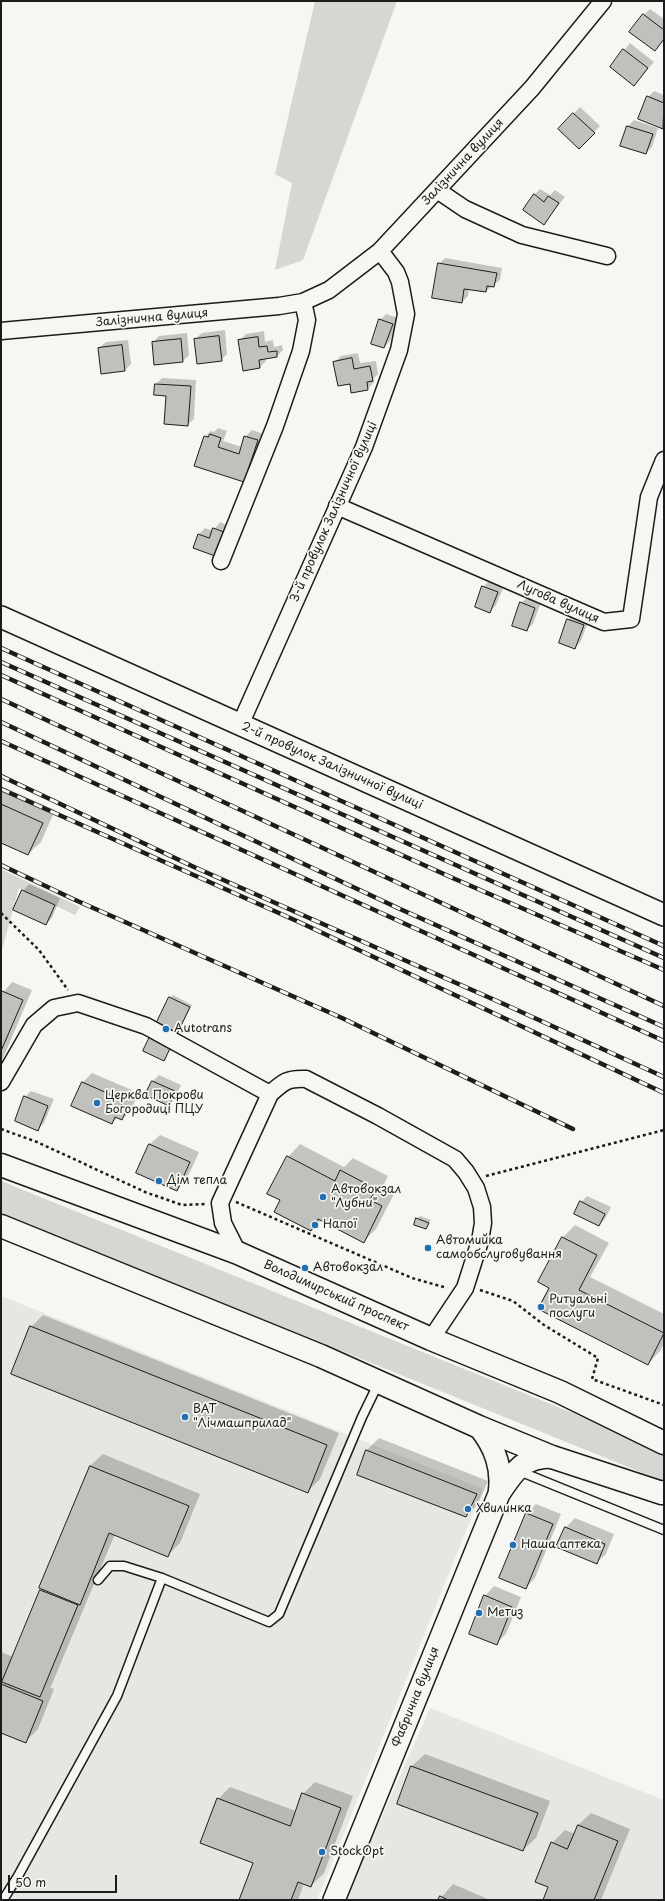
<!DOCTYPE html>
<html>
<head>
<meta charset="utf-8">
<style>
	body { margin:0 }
	#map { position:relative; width:665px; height:1901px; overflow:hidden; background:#f6f6f2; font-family:"Playpen Sans",sans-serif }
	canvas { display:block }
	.frame { position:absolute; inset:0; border:2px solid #1c1c1c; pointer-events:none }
	.scale { position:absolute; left:8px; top:1875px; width:109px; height:18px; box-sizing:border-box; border:2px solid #1c1c1c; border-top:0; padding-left:5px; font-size:12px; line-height:14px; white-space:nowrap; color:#1c1c1c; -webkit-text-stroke:3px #f6f6f2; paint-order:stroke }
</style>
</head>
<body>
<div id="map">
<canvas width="665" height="1901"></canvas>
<div class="frame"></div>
<div class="scale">50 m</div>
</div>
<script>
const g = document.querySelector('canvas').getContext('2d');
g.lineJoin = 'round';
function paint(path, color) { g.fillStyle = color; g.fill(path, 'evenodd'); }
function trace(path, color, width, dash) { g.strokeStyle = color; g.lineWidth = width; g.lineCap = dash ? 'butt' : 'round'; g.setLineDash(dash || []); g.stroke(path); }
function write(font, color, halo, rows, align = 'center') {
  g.font = font + ' "Playpen Sans",sans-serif'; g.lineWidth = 3.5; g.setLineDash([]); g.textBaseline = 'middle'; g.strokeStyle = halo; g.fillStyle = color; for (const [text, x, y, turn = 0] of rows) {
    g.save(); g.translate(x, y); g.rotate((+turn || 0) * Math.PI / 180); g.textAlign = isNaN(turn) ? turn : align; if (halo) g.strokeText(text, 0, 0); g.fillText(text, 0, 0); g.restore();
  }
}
paint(new Path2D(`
	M1 1296 483 1489 317 1900H1Z
	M430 1708 664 1800V1900H345Z`), '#e6e6e2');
paint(new Path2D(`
	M315 1H397L303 260 275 270 292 183 275 174Z
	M1 869 80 907 75 915 19 888 1 953Z
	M1 1181 664 1450V1480H660L1 1213Z`), '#d6d6d2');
paint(new Path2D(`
	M650 9 664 19V40L655 50 644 15Z
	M630 43 654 62 634 85 611 67Z
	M654 91 664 95 663 127 648 97Z
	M580 107 600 126 579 148 559 129Z
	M634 120 658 128 652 147 646 153 628 126Z
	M540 189 550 195 555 190 565 197 544 223 534 195Z
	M445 258 502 268 500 280 486 291 469 289 468 296 462 302 439 264Z
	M386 314 398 318 390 341 384 347 380 320Z
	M225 330 227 354 221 360 195 339 202 333Z
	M264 331 265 342 273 340 274 347 282 345 283 350 277 356 266 358V361L260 367 244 370 240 340 246 334Z
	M187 333 189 355 183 361 155 364 153 342 159 336Z
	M128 340 131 364 125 370 99 348 106 342Z
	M358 353 360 363 376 361 378 374 373 379 374 382 368 389 350 383 335 362 341 356Z
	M162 378 196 380 194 419 187 425 167 395 155 394 156 384Z
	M218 428 227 431 223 441 242 447 245 437 252 430 264 434 250 475 244 481 205 437 211 431 214 432Z
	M220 522 229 526 221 548 198 535 205 528 213 531Z
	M489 581 504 586 496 605 490 612 483 587Z
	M528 597 541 602 533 624 526 630 521 603Z
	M574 614 589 619 581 641 575 648 568 620Z
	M1 786 55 810 41 842 28 854 1 842Z
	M29 884 60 898 52 918 46 924 23 891Z
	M12 982 32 990 1 1063V995Z
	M173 995 192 1005 164 1060 170 998Z
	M92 1073 132 1090 129 1096 136 1099 131 1110 122 1119 118 1117 112 1123 73 1105 83 1082Z
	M159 1075 181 1085 175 1098 168 1105 147 1095 153 1081Z
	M31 1091 54 1099 44 1123 38 1129 25 1097Z
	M160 1135 199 1152 186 1181 177 1190 138 1173 150 1144Z
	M300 1144 344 1167 353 1158 388 1176 382 1188 394 1194 376 1229 363 1242 321 1220 311 1230 281 1200 288 1157Z
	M587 1196 611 1207 605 1219 599 1225 581 1202Z
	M420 1216 431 1220 426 1228 417 1219Z
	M575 1225 609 1243 590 1277 664 1314V1344L660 1351 648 1364 550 1287 539 1282 563 1237Z
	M43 1315 339 1433 320 1479 308 1491 31 1327Z
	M379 1438 488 1481 478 1504 466 1516 358 1475 367 1450Z
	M103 1454 200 1494 180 1543 168 1555 115 1534 52 1684 50 1687 54 1689 38 1729 25 1742 1 1732V1652L13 1657 42 1589 90 1466Z
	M536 1504 561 1514 535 1578 526 1588 527 1513Z
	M575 1518 614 1534 606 1554 596 1563 566 1527Z
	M494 1586 521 1597 506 1634 496 1644 485 1596Z
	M425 1754 550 1801 536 1838 523 1850 398 1804 412 1766Z
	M315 1782 353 1796 324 1873 311 1886 304 1883 298 1900H240L254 1862 218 1799 230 1787 296 1811 303 1794Z
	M591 1813 630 1829 601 1900H544L550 1887 552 1843 565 1830 575 1834 578 1825Z
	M453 1884 490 1900H439Z`), '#0003');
const building = new Path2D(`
	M643 14 664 30V39L655 51 629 32Z
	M623 49 648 68 634 86 610 67Z
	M647 96 664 103 663 129 638 119Z
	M573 113 595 133 579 149 558 129Z
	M627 126 653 134 646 154 620 146Z
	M534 194 544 202 548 196 559 203 544 225 523 210Z
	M438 263 497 273 494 287 487 286 486 292 464 289 462 303 432 298Z
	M379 319 393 324 384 348 371 344Z
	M219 336 222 361 197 364 194 339Z
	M258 337 259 347 267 346 268 352 277 351V357L259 360 260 368 243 371 238 340Z
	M181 339 183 362 154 365 152 342Z
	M122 345 125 371 101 374 98 348Z
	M352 358 354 369 370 366 373 381 367 382 368 390 351 393 350 384 338 386 333 362Z
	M155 384 191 386 188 426 164 424 166 396 154 395Z
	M210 434 221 438 218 447 239 454 244 436 258 440 244 482 194 466 204 436 208 437Z
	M213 528 224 532 215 556 193 548 198 534 209 538Z
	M482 586 498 592 490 613 475 607Z
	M520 602 535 608 527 631 512 626Z
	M567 619 584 625 575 649 559 643Z
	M1 804 43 823 28 855 1 843Z
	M22 890 55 905 46 925 13 910Z
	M2 991 23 1000 1 1051V992Z
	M169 997 190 1007 164 1061 143 1051Z
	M152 1081 175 1091 169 1106 145 1095Z
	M82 1082 123 1100 121 1106 127 1109 122 1120 115 1117 112 1124 71 1106Z
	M24 1096 48 1106 38 1131 15 1121Z
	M149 1144 190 1162 177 1191 136 1173Z
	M287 1156 335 1181 340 1170 376 1189 370 1200 382 1206 364 1243 318 1219 311 1231 274 1212 280 1200 267 1194Z
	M580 1201 605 1214 599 1226 574 1214Z
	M416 1218 429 1223 426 1229 414 1225Z
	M562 1237 597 1255 579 1290 664 1333 648 1365 538 1309 549 1288 538 1282Z
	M30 1326 327 1445 308 1493 11 1374Z
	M366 1450 477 1494 466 1517 357 1475Z
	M90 1466 189 1506 168 1557 109 1533 80 1605 39 1588Z
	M526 1513 553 1524 526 1589 499 1578Z
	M565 1527 605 1544 597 1564 556 1547Z
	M40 1590 78 1605 40 1697 2 1682Z
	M484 1595 512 1607 497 1645 469 1634Z
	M1 1684 43 1701 26 1743 1 1733Z
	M411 1766 538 1813 523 1851 397 1804Z
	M302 1793 341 1808 311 1887 298 1882 291 1900H239L253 1863 200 1843 217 1798 290 1826Z
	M578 1825 618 1841 594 1900H543L548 1887 535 1882 551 1842 567 1849Z
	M440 1896 448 1900H438Z`);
paint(building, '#c0c0bd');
trace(building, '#1c1c1c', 1);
const service = new Path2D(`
	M519 1471 664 1530
	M98 1580 110 1566H124L162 1578 269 1622 279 1614 362 1417 379 1382
	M3 1900 18 1876 117 1696 162 1578`);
const minor = new Path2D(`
	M437 190 465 209 522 235 607 256
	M1 331 279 306 303 302 329 290 380 251 532 88 603 1
	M337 506 604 622 631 619 649 497 664 460
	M221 561 275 426 301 351 307 320 303 302
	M240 725 364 447 399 350 406 314 400 282 396 272 380 251
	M1 1082 34 1025 54 1008 78 1003 146 1026 270 1094
	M238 1253 223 1223 220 1203 270 1094C283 1082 287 1078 306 1079L378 1116 455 1159 466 1172 476 1188 482 1207 483 1223 480 1241 465 1288 431 1339`);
const tertiary = new Path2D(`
	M1 617 664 915
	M479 1427C495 1447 503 1468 499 1494
	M334 1900 499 1494C514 1471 523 1457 552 1457`);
const secondary = new Path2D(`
	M1 1165 238 1253 431 1339 560 1392 664 1443
	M1 1226 321 1356 479 1427 552 1457 662 1493 664 1492`);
trace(service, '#1c1c1c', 11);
trace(minor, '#1c1c1c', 19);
trace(tertiary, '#1c1c1c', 24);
trace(secondary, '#1c1c1c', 25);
trace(new Path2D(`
	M1 913 39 950 68 990
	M1 1129 37 1142 145 1192 182 1205 207 1204
	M486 1176 664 1130
	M236 1202 412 1278 447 1288
	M480 1290 513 1301 544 1325 598 1358 592 1379 664 1405`), '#1c1c1c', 2.5, [3, 3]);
trace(service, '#f6f6f2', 8);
trace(minor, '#f6f6f2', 16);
trace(tertiary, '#f6f6f2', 21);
trace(secondary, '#f6f6f2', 22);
const rail = new Path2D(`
	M1 648 664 946
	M1 662 664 958
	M1 675 455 879 664 970
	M1 699 664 1006
	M1 722 400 909 664 1027
	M1 741 664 1041
	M1 776 194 867 506 1005 664 1077
	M1 789 299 922 664 1093
	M1 865 73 899 342 1018 573 1129`);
trace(rail, '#1c1c1c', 4.5);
trace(rail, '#f6f6f2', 3, [9]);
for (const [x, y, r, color] of [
	[166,1029,4,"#1f6fb2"],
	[97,1103,4,"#1f6fb2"],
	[159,1181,4,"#1f6fb2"],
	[323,1197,4,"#1f6fb2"],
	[315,1225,4,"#1f6fb2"],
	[428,1248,4,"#1f6fb2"],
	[305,1268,4,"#1f6fb2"],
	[541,1307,4,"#1f6fb2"],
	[185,1417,4,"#1f6fb2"],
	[468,1509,4,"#1f6fb2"],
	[513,1545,4,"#1f6fb2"],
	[479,1613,4,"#1f6fb2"],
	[322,1852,4,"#1f6fb2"]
]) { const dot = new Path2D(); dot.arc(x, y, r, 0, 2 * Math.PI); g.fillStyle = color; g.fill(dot); trace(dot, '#f6f6f2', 1.5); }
write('12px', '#1c1c1c', '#f6f6f2', [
	["Залізнична вулиця",463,162,-47],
	["Залізнична вулиця",152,318,-5],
	["3-й провулок Залізничної вулиці",334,512,-66],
	["Лугова вулиця",558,602,24],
	["2-й провулок Залізничної вулиці",332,766,24],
	["Володимирський проспект",336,1296,24],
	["Фабрична вулиця",416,1697,-68]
]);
write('12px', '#1c1c1c', '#f6f6f2', [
	["Autotrans",174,1029],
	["Церква Покрови",105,1096],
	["Богородиці ПЦУ",105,1110],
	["Дім тепла",167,1181],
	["Автовокзал",331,1190],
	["\"Лубни\"",331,1204],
	["Напої",323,1225],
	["Автомийка",436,1241],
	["самообслуговування",436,1255],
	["Автовокзал",313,1268],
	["Ритуальні",549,1300],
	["послуги",549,1314],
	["ВАТ",193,1410],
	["\"Лічмашприлад\"",193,1424],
	["Хвилинка",476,1509],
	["Наша аптека",521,1545],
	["Метиз",487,1613],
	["StockOpt",330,1852]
], 'left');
</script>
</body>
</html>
